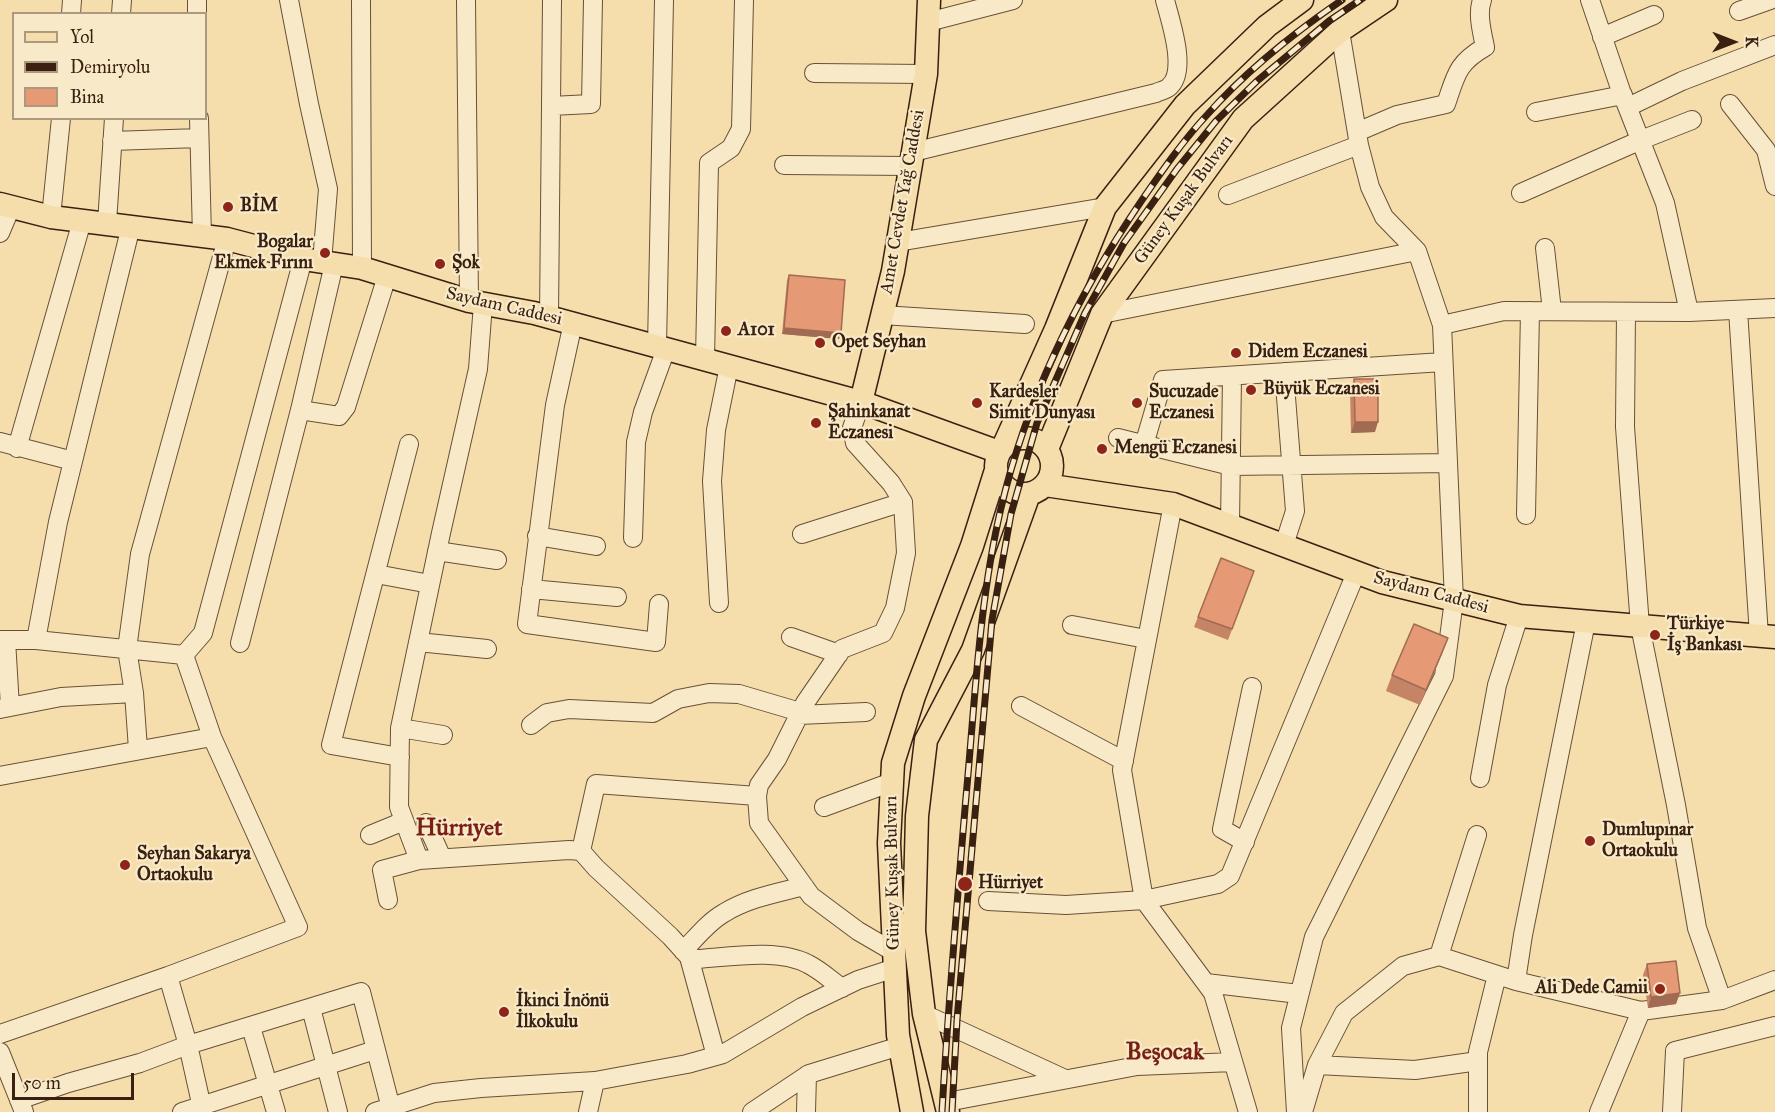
<!DOCTYPE html>
<html>
<head>
<meta charset="utf-8">
<style>
	body { margin:0 }
	#map { position:relative; width:1775px; height:1112px; overflow:hidden; background:#f5deac; font-family:"IM FELL Great Primer",serif }
	canvas { display:block }
	.legend { position:absolute; left:12px; top:12px; width:195px; height:108px; box-sizing:border-box; background:#f8eac9; border:2px solid #ac997f; margin:0; padding:8px 10px; list-style:none; font-size:18px; color:#392010 }
	.legend li { display:flex; align-items:center; gap:12px; height:30px }
	.legend b { width:30px; border:2px solid #ac997f }
	.north { position:absolute; left:1703px; top:12px; width:60px; height:60px; -webkit-text-stroke:4px #f8eac9; paint-order:stroke; rotate:90deg; font-size:16px; font-weight:700; line-height:24px; text-align:center; color:#392010 }
	.north::after { content:''; display:block; margin:auto; width:21px; height:27px; background:#392010; clip-path:polygon(50% 0,100% 100%,50% 72%,0 100%) }
	.scale { position:absolute; left:12px; top:1073px; width:122px; height:27px; box-sizing:border-box; border:3px solid #392010; border-top:0; padding-left:8px; font-size:18px; line-height:21px; white-space:nowrap; color:#392010; -webkit-text-stroke:4px #f8eac9; paint-order:stroke }
</style>
</head>
<body>
<div id="map">
<canvas width="1775" height="1112"></canvas>
<ul class="legend">
<li><b style="height:8px;background:#f5deac"></b>Yol</li>
<li><b style="height:8px;background:#392010"></b>Demiryolu</li>
<li><b style="height:16px;background:#e59975"></b>Bina</li>
</ul>
<div class="north">K</div>
<div class="scale">50 m</div>
</div>
<script>
const g = document.querySelector('canvas').getContext('2d');
g.lineJoin = 'round';
function trace(path, color, width, dash) { g.strokeStyle = color; g.lineWidth = width; g.lineCap = dash ? 'butt' : 'round'; g.setLineDash(dash || []); g.stroke(path); }
function paint(path, color) { g.fillStyle = color; g.fill(path, 'evenodd'); }
function write(font, color, halo, rows, align = 'center') {
  g.font = font + ' "IM FELL Great Primer",serif'; g.lineWidth = 4.5; g.setLineDash([]); g.textBaseline = 'middle'; g.strokeStyle = halo; g.fillStyle = color; for (const [text, x, y, turn = 0] of rows) {
    g.save(); g.translate(x, y); g.rotate((+turn || 0) * Math.PI / 180); g.textAlign = isNaN(turn) ? turn : align; if (halo) g.strokeText(text, 0, 0); g.fillText(text, 0, 0); g.restore();
  }
}
const minor = new Path2D(`
	M197 0V14
	M289 0 309 104 328 189 322 262
	M361 0 362 268
	M466 0 469 301
	M1590 0 1621 91 1665 203 1689 312
	M1739 11 1770 0
	M71 14 72 0
	M121 14 122 0
	M928 22 1013 0
	M1602 37 1654 15
	M814 73 926 74
	M1730 104 1766 150 1775 186
	M551 106 591 104 593 0
	M1628 107 1682 81 1775 45
	M1536 112 1623 95
	M199 118 202 237
	M1357 132 1397 115 1446 104C1456 75 1457 63 1485 47 1482 32 1477 14 1482 0
	M112 141 199 138
	M913 152 1156 93C1160 91 1166 90 1169 87 1188 71 1170 20 1165 0
	M784 165 910 166
	M1521 193 1641 140 1692 120
	M1228 195 1359 145
	M51 217 61 118
	M107 223 114 118
	M0 233 11 207
	M898 242 1105 207
	M1545 248 1552 311
	M1738 310 1759 636
	M1626 312 1625 427 1640 626 1676 805 1697 928 1722 1000
	M1102 314 1417 251
	M882 315 1025 324
	M549 317 552 0
	M573 323 555 405 527 624 656 642 659 604
	M1442 325 1504 311 1689 312 1775 308
	M657 346 664 0
	M705 359 709 163 731 148 741 129 744 0
	M1284 372 1295 511 1284 545
	M861 402 852 428 855 443 891 483 903 502 906 553 895 608 883 633 842 649 805 703 777 759 759 785 757 796 759 823 811 896 858 931 894 952
	M300 410 339 416 346 407 387 276
	M1118 438 1231 466 1448 463
	M0 442 73 461
	M1144 445 1163 380 1443 362
	M17 448 82 221
	M1173 504 1122 770 1144 900 1213 993 1248 1112
	M1526 515 1530 311
	M1230 525 1232 376
	M802 534 903 502
	M537 536 596 546
	M633 538 636 442 643 412 666 349
	M437 551 497 560
	M376 574 430 584
	M531 589 617 597
	M719 603 712 481 716 430 729 366
	M1072 625 1146 639
	M791 637 839 654
	M0 640H36L184 655 203 633 303 259
	M6 640 10 707
	M36 640 58 522 131 226
	M418 642 487 649
	M240 643 300 410 334 264
	M1021 706 1124 761
	M0 709 61 697 134 693
	M799 715 866 712
	M531 725 547 713 569 709 653 713 678 699 709 693 739 694 800 712
	M400 728 443 735
	M138 749 134 693 127 649 140 554 227 239
	M400 757 331 745 409 444
	M0 776 212 737
	M1480 778 1497 685 1519 616
	M824 807 892 782
	M426 823 442 858
	M370 835 404 821
	M1245 842 1222 829 1252 687
	M581 851 596 784 757 796
	M419 860 399 807 400 728 441 533 478 369 483 304
	M388 900 382 870 419 860 569 850 581 851 596 868 670 936 689 957 697 959C729 957 778 948 808 964 820 970 831 980 842 988
	M988 901 1066 905 1144 900 1218 884 1230 876 1356 573
	M683 951C696 938 708 922 724 913 748 898 777 893 804 886
	M1439 956 1477 835
	M689 957 716 1056
	M168 976 188 1045 203 1112
	M1516 981 1523 935 1586 622
	M1206 983 1299 994
	M311 1008 338 1112
	M924 1014 1065 1079
	M251 1027 276 1112
	M0 1034 168 976 298 927 212 737 184 655
	M0 1052 24 1112
	M1317 1065 1415 1070 1478 1061
	M19 1100 68 1083 140 1063 188 1045 361 992 392 1112
	M947 1102 1137 1066 1233 1062
	M182 1112 375 1050
	M375 1112 434 1093 481 1088 595 1081 687 1064 723 1054 802 1007 858 980 895 968
	M588 1112 595 1081
	M752 1112 809 1074 900 1046
	M806 1112 807 1075
	M1296 1112 1291 1028 1314 937 1444 676 1454 600 1442 325 1417 251 1384 217 1370 187 1359 145 1340 31
	M1303 1112 1317 1065 1344 1013 1403 966 1439 956 1516 981 1641 1011 1722 1000 1775 980
	M1478 1112V1052L1497 975
	M1599 1112 1641 1011
	M1672 1112 1675 1051 1775 1026`);
const major = new Path2D(`
	M0 204 51 217 227 239 303 259 362 268 469 301 534 313 861 402 999 452
	M861 402 893 271 926 74 929 0
	M996 466a28 28 0 1 1 56 0a28 28 0 1 1-56 0Z
	M1004 445 1056 329 1105 207 1185 105 1267 26 1302 0
	M1047 449 1102 314 1243 119 1340 31 1386 0
	M1045 485 1173 504 1382 582 1519 616 1775 637
	M912 1112 898 1035 889 843 893 763 914 696 972 546 996 470
	M948 1112 924 1014 914 931 917 816 926 740 973 650 1029 494`);
trace(minor, '#685037', 20);
trace(major, '#392010', 25);
trace(minor, '#f8eac9', 18);
trace(major, '#f5deac', 22);
const rail = new Path2D(`
	M942 1112C948 1007 957 902 966 797 975 701 979 602 1001 508 1027 397 1078 294 1142 200 1162 171 1182 142 1206 116 1244 73 1295 32 1342 0
	M952 1112 957 1020 992 620 1011 514 1037 423 1085 313 1124 243 1177 169 1216 121 1257 81 1329 21 1360 0`);
trace(rail, '#392010', 7);
trace(rail, '#f8eac9', 4.5, [14]);
paint(new Path2D(`
	M789 275 841 333 839 339 782 334 787 280Z
	M1354 379 1375 432 1351 433 1350 390Z
	M1221 558 1254 571 1228 640 1194 627Z
	M1448 638 1442 654 1420 705 1386 691 1392 675Z
	M1647 964 1676 1004 1648 1008 1643 975Z`), '#c58465');
paint(new Path2D(`
	M784 328 841 333 839 339 782 334Z
	M1355 422H1378L1375 432 1351 433Z
	M1448 638 1442 654 1420 705 1426 690Z
	M1680 993 1676 1004 1648 1008 1651 997Z`), '#a06b52');
const building = new Path2D(`
	M789 275 845 280 841 333 784 328Z
	M1354 379H1378V422H1355Z
	M1221 558 1254 571 1232 629 1198 617Z
	M1414 624 1448 638 1426 690 1392 675Z
	M1676 961 1680 993 1651 997 1647 964Z`);
paint(building, '#e59975');
trace(building, '#a06b52', 1.5);
for (const [x, y, r, color] of [
	[228,207,6,"#8f2418"],
	[325,253,6,"#8f2418"],
	[440,264,6,"#8f2418"],
	[726,331,6,"#8f2418"],
	[820,343,6,"#8f2418"],
	[1236,353,6,"#8f2418"],
	[1251,390,6,"#8f2418"],
	[977,403,6,"#8f2418"],
	[1137,403,6,"#8f2418"],
	[816,423,6,"#8f2418"],
	[1102,449,6,"#8f2418"],
	[1655,635,6,"#8f2418"],
	[1590,841,6,"#8f2418"],
	[125,865,6,"#8f2418"],
	[965,884,8,"#8f2418"],
	[1660,989,6,"#8f2418"],
	[504,1012,6,"#8f2418"]
]) { const dot = new Path2D(); dot.arc(x, y, r, 0, 2 * Math.PI); g.fillStyle = color; g.fill(dot); trace(dot, '#f8eac9', 2); }
write('18px', '#392010', '#f8eac9', [
	["Güney Kuşak Bulvarı",1184,200,-54],
	["Amet Cevdet Yağ Caddesi",903,202,-80],
	["Saydam Caddesi",504,307,13],
	["Saydam Caddesi",1431,593,15],
	["Güney Kuşak Bulvarı",893,873,-91]
]);
write('bold 18px', '#392010', '#f8eac9', [
	["BİM",240,207],
	["Bogalar",313,243,"right"],
	["Ekmek Fırını",313,264,"right"],
	["Şok",452,264],
	["A101",738,331],
	["Opet Seyhan",832,343],
	["Didem Eczanesi",1248,353],
	["Büyük Eczanesi",1263,390],
	["Kardesler",989,393],
	["Simit Dunyası",989,414],
	["Sucuzade",1149,393],
	["Eczanesi",1149,414],
	["Şahinkanat",828,413],
	["Eczanesi",828,434],
	["Mengü Eczanesi",1114,449],
	["Türkiye",1667,625],
	["İş Bankası",1667,646],
	["Dumlupınar",1602,831],
	["Ortaokulu",1602,852],
	["Seyhan Sakarya",137,855],
	["Ortaokulu",137,876],
	["Hürriyet",978,884],
	["Ali Dede Camii",1648,989,"right"],
	["İkinci İnönü",516,1002],
	["İlkokulu",516,1023]
], 'left');
write('bold 24px', '#7a1f14', '#f8eac9', [
	["Hürriyet",459,829],
	["Beşocak",1165,1053]
]);
</script>
</body>
</html>
